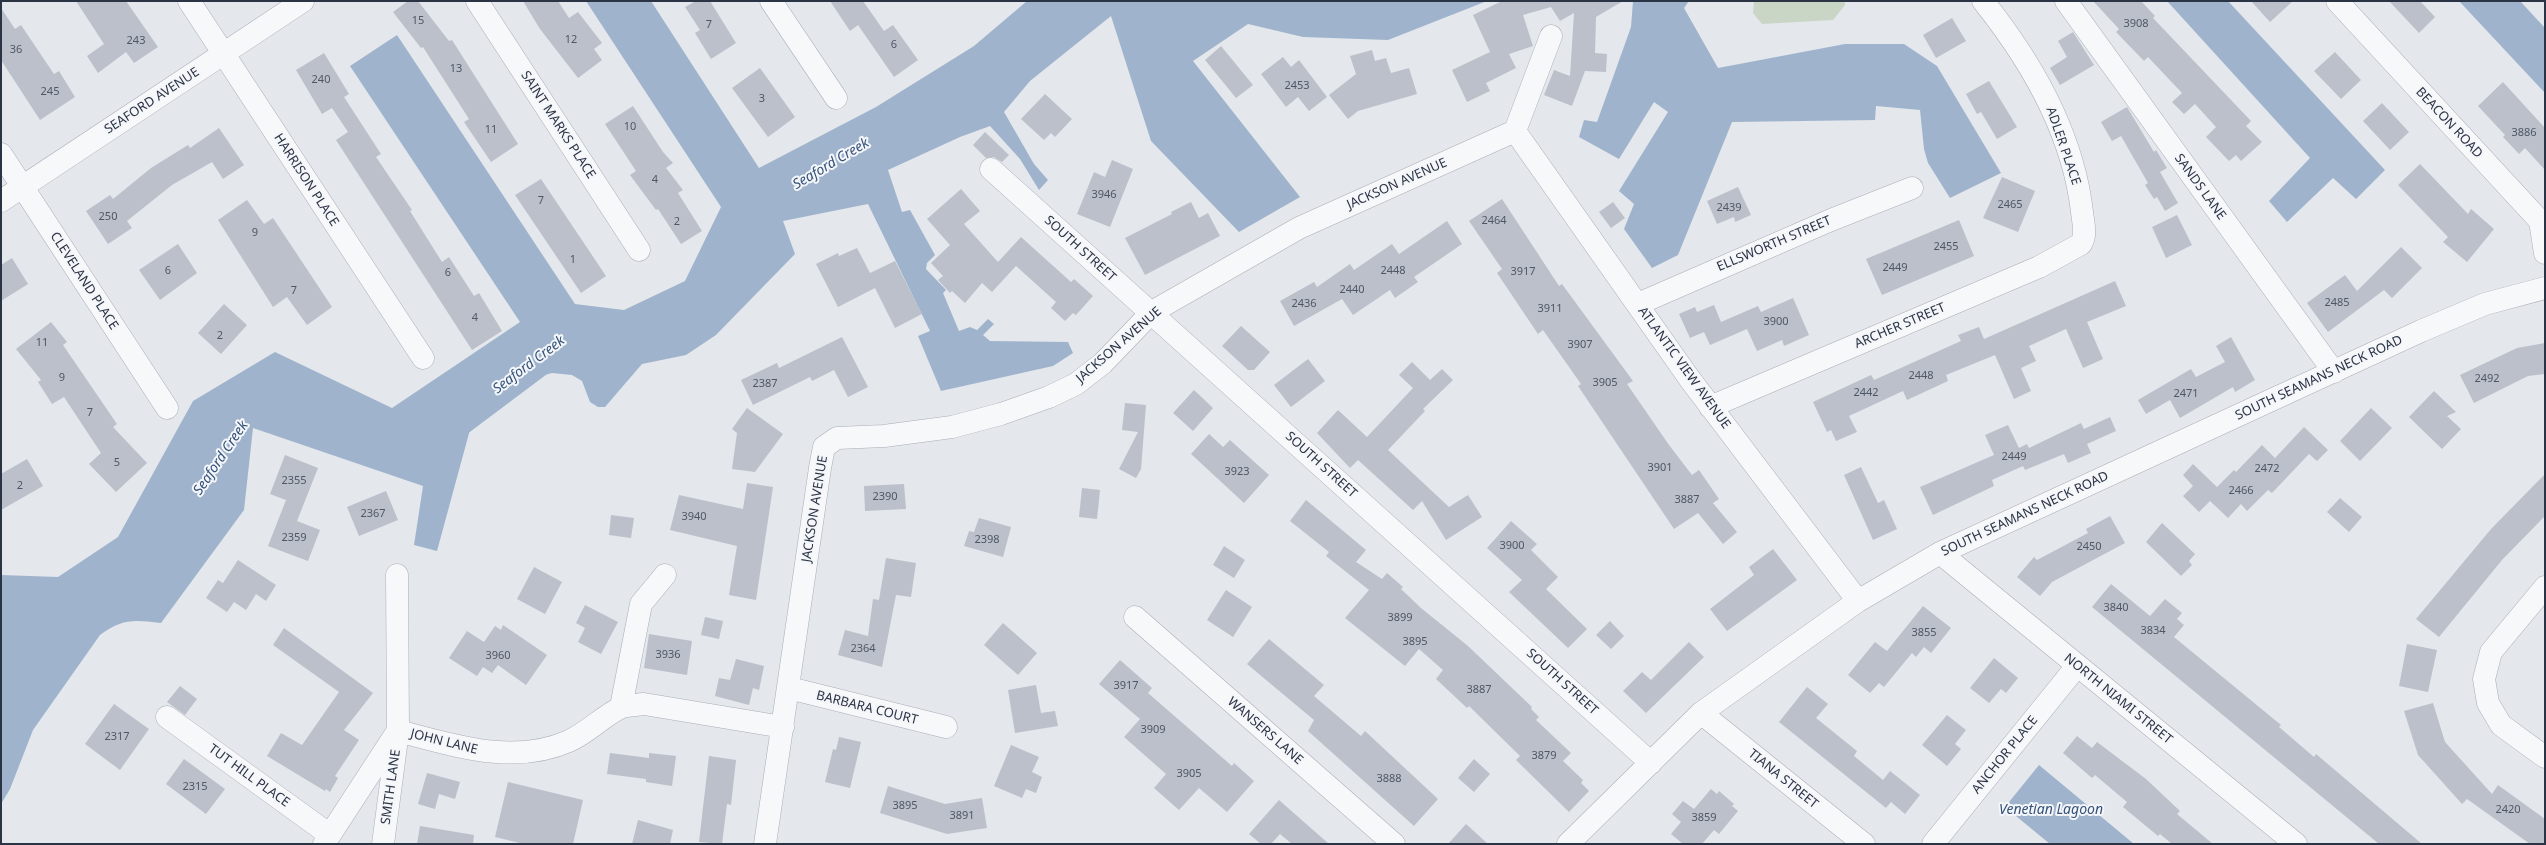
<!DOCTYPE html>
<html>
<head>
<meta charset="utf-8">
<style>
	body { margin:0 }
	#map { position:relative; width:2546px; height:845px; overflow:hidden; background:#e4e7ec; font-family:"Noto Sans",sans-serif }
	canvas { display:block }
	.frame { position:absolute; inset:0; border:2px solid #2b3445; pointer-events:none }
</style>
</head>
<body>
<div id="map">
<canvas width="2546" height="845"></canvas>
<div class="frame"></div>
</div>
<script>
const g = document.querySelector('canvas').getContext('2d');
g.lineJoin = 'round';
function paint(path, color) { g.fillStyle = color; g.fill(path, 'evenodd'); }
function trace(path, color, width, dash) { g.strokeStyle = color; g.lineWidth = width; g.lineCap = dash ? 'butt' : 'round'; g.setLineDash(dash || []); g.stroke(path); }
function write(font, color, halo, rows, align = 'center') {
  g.font = font + ' "Noto Sans",sans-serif'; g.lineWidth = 4; g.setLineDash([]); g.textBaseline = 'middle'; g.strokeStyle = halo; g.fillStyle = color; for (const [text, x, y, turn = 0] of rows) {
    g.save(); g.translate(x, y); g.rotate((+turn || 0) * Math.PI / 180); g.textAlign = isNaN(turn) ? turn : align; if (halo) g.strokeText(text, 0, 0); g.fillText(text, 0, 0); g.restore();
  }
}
paint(new Path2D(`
	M1754 1H1845V5L1833 20 1762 24 1753 13Z`), '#c9d6c5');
paint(new Path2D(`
	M586 1H651L759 168 876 107 974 46 1027 1H1487L1388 40 1303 37 1248 24 1193 61 1300 197 1239 232 1151 141 1111 16 1030 81 1004 112 1034 164 1048 180 1039 190 1020 159 990 126 960 137 888 170 902 212 910 210 935 255 927 263 926 269 946 290 943 293 959 331 970 327 977 330 988 319 994 324 983 335 990 341 1068 342 1073 353 1053 366 941 391 918 336 930 331 868 204 783 221 795 254 716 335 686 355 642 364 605 407H598L590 402 582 381 572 375 552 373 494 389 471 426 437 551 414 545 423 486 253 428 244 510 161 623C134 620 123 618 100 635L33 730 10 789 1 804V575L58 577 118 537 193 401 275 352 392 408 520 322 350 66 397 35 575 304 624 310 685 281 721 207Z
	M1633 1H1689L1684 8 1718 68 1845 44H1904L1937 66 2001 173 1950 198 1928 163 1924 149 1920 110 1876 106 1875 120 1732 122 1678 255 1652 268 1624 229 1634 204 1619 191 1668 112 1654 102 1619 159 1579 137 1584 120 1597 122 1631 27Z
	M2167 1H2228L2385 170 2356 199 2333 178 2287 222 2269 201 2310 158Z
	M2459 1H2520L2545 28V93Z
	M2039 765 2134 844H2050L2005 807Z`), '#9fb4cc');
trace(new Path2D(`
	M451 423 539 357`), '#9fb4cc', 37);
paint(new Path2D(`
	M76 1H126L158 47 134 63 126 52 98 73 87 56 104 44Z
	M408 1H418L449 41 452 40 518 144 491 162 464 122 469 119 423 47 421 48 393 12Z
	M523 1H558L569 18 578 12 602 43 594 49 602 60 578 78 540 29Z
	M696 1H710L736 43 711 59 695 33 700 30 685 7Z
	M830 1H863L884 31 893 25 918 60 894 77 858 25 850 31Z
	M1502 1H1623L1596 17 1595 53 1607 54 1606 72 1585 71 1572 106 1544 95 1554 70 1570 76 1574 13 1560 21 1551 7 1523 15 1533 46 1509 54 1516 68 1486 83 1490 91 1467 102 1452 70 1490 52 1473 15Z
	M2093 1H2141L2155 16 2153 18 2251 121 2246 126 2262 142 2241 161 2236 155 2229 161 2206 137 2216 127 2195 104 2184 114 2172 102 2182 93 2148 57 2144 61 2116 32 2119 29Z
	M2251 1H2293L2270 22Z
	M2389 1H2420L2435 17 2419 33Z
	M1 8 15 29 21 25 54 74 59 71 75 97 40 120 1 60Z
	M1952 18 1966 41 1936 58 1923 35Z
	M2073 32 2094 65 2060 85 2050 68 2067 57 2058 41Z
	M1221 46 1253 85 1236 98 1205 60Z
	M1372 50 1375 61 1386 58 1391 73 1409 68 1417 94 1358 111 1348 119 1329 95 1356 74 1350 56Z
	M2335 52 2361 80 2341 99 2314 71Z
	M324 53 349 94 344 97 381 154 376 157 412 210 410 211 442 262 449 257 474 296 479 293 502 331 472 350 336 140 348 132 332 108 322 114 296 70Z
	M1283 57 1291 67 1299 60 1327 97 1309 111 1298 97 1286 107 1261 74Z
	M760 68 795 117 768 137 732 88Z
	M1989 81 2017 127 1997 139 1981 112 1977 114 1966 94Z
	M2503 82 2545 128V170L2525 148 2519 154 2503 137 2505 135 2478 106Z
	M1045 94 1072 119 1055 137 1051 133 1044 140 1021 119Z
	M2382 103 2409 132 2390 150 2363 121Z
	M633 106 663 152 673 163 666 168 683 190 678 193 702 231 681 244 658 209 656 210 630 175 636 171 605 124Z
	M2127 107 2154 152 2156 150 2167 168 2160 172 2178 203 2165 211 2157 197 2154 199 2145 185 2148 183 2121 136 2112 141 2101 122Z
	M219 128 244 165 223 179 212 162 172 185 127 221 132 228 108 244 86 211 110 195 113 199 151 168 188 145 190 148Z
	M985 132 1009 155 1002 162 994 157 986 158 973 145Z
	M1112 160 1133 169 1110 227 1077 214 1094 172 1105 177Z
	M2420 164 2468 214 2471 209 2494 229 2467 262 2443 242 2448 237 2398 185Z
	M2002 177 2035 191 2018 232 1983 218Z
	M541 179 606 276 581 293 515 195Z
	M1738 187 1751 215 1735 222 1734 217 1717 224 1707 201Z
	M961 189 980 211 964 224 998 262 1021 237 1071 282 1074 279 1093 296 1076 315 1073 313 1065 321 1051 308 1056 302 1016 266 992 292 982 283 965 303 952 291 950 293 938 280 943 276 931 263 950 245 927 219Z
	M1502 199 1559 286 1562 284 1633 381 1627 384 1669 445 1692 475 1699 470 1719 499 1713 503 1737 532 1723 544 1698 513 1674 529 1578 386 1581 384 1543 330 1538 334 1497 273 1502 269 1469 221Z
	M247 200 264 224 273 218 332 307 307 325 287 297 273 307 218 220Z
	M1191 202 1199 218 1208 213 1220 236 1145 275 1125 238 1172 214 1171 212Z
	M1613 202 1625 218 1611 228 1599 212Z
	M2177 215 2192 245 2166 258 2152 227Z
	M1959 220 1974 256 1882 295 1866 259Z
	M1447 221 1462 244 1414 277 1418 282 1395 298 1390 290 1353 315 1342 299 1294 326 1280 301 1314 282 1317 287 1350 264 1354 270 1392 244 1399 254Z
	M178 244 197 273 160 300 139 270Z
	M2401 247 2422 268 2392 298 2384 290 2328 332 2307 303 2345 275 2357 291Z
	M857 248 870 273 895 261 922 314 895 328 875 288 838 307 816 264 838 253 839 256Z
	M12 258 28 284 1 301V265Z
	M2115 281 2126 306 2087 322 2103 359 2083 368 2066 329 2029 346 2036 361 2021 368 2031 391 2014 399 1995 355 1946 375 1948 381 1907 400 1903 391 1849 416 1857 432 1836 441 1831 430 1827 432 1813 402 1871 375 1874 380 1961 341 1958 335 1979 327 1984 339Z
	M1793 298 1809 335 1784 346 1782 340 1757 351 1747 329 1710 345 1704 332 1690 338 1679 314 1695 307 1697 312 1714 305 1721 322 1758 306 1761 312Z
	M224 304 247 325 221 354 198 333Z
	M51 322 67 342 63 345 117 424 113 427 147 463 116 492 89 464 101 453 64 397 52 404 38 382 41 380 16 349Z
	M1241 326 1270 352 1254 370H1248L1222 346Z
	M842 337 868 387 848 397 834 370 812 381 810 377 753 405 741 380 777 363 779 368Z
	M2231 337 2255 380 2235 392 2233 387 2180 418 2170 400 2146 414 2138 400 2191 369 2196 377 2225 362 2216 346Z
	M2545 343V374L2528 376 2474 403 2460 375 2517 348Z
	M1308 359 1325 381 1291 407 1274 385Z
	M1412 362 1430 380 1442 369 1453 380 1423 409 1425 411 1388 450 1449 507 1468 495 1482 517 1446 540 1422 501 1413 510 1358 460 1350 468 1317 433 1338 410 1367 437 1413 388 1399 375Z
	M1194 390 1213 408 1193 431 1173 413Z
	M2434 391 2456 412 2447 416 2461 429 2442 449 2409 417Z
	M1125 403 1146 405 1141 469 1136 478 1119 469 1138 432 1122 430Z
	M747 408 783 434 755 472 732 469 737 433 732 429Z
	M2371 408 2392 428 2360 461 2340 441Z
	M2110 417 2116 431 2087 444 2091 453 2068 463 2064 454 2025 470 2023 466 1992 480 1994 486 1933 515 1920 487 1994 455 1985 435 2008 425 2019 448 2027 444 2029 448 2081 423 2084 429Z
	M2304 427 2328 450 2317 461 2309 454 2272 493 2268 490 2247 511 2241 504 2228 518 2210 501 2199 512 2183 496 2193 486 2183 475 2193 464 2217 487 2234 470 2236 472 2262 445 2275 458Z
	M1209 434 1223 447 1230 440 1269 475 1244 503 1191 454Z
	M285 455 318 468 297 521 320 530 308 561 268 546 286 500 270 494Z
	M27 459 43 486 1 510V474Z
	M1861 467 1878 503 1884 500 1897 529 1873 540 1844 475Z
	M2545 474V516L2502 560 2439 637 2416 619 2491 529Z
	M747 483 773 487 756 600 729 595 737 546 670 530 679 495 743 509Z
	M904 484 906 509 865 511 864 486Z
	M1082 488 1100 490 1097 519 1079 517Z
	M386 491 398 520 359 536 347 507Z
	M2340 498 2362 517 2349 532 2327 512Z
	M1306 500 1366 550 1356 562 1382 579 1387 573 1403 587 1401 589 1421 608 1468 646 1532 707 1531 709 1539 717 1536 720 1571 753 1563 761 1583 780 1581 783 1589 791 1569 812 1516 760 1520 756 1469 706 1467 708 1436 679 1443 670 1419 649 1405 666 1345 618 1369 590 1326 556 1329 552 1290 521Z
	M611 515 634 518 631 538 609 535Z
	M2110 516 2125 543 2052 582 2040 596 2017 577 2034 557 2037 560 2088 533 2086 529Z
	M979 518 1011 527 1003 557 964 546 969 531 974 532Z
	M1511 521 1537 544 1531 550 1558 577 1546 589 1587 629 1568 648 1509 592 1522 580 1487 548Z
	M2162 523 2195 554 2189 561 2192 565 2181 576 2146 542Z
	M1224 546 1245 560 1234 578 1213 565Z
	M1773 549 1797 580 1727 631 1710 609 1754 575 1749 567Z
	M886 558 916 563 911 597 896 595 882 667 838 655 845 630 868 636 873 599 879 600Z
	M238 560 276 585 266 601 256 594 246 610 234 602 227 612 206 598 218 580 223 583Z
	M534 567 562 582 545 614 517 599Z
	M2111 584 2150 616 2165 599 2182 613 2177 619 2184 625 2174 637 2281 725 2279 727 2314 757 2316 754 2422 844H2379L2092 607Z
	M1226 590 1252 607 1233 637 1207 620Z
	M585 605 618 622 601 654 578 642 585 628 576 623Z
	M1923 606 1951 628 1931 653 1924 647 1916 657 1912 653 1884 687 1879 683 1870 693 1848 675 1875 642 1887 651Z
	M705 617 723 621 719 639 701 635Z
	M1610 621 1624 636 1611 649 1596 635Z
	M1003 623 1037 653 1018 675 984 645Z
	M503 625 547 655 526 685 498 665 492 673 483 667 477 676 449 658 467 631 484 642 495 626 501 630Z
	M284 628 373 693 344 730 359 740 335 776 338 778 330 792 326 789 325 791 267 756 281 733 302 745 339 692 273 645Z
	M649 634 692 641 687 675 644 668Z
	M1269 639 1324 685 1314 696 1361 736 1365 731 1438 799 1414 826 1308 731 1314 720 1247 664Z
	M1689 642 1704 657 1646 713 1623 691 1642 672 1651 680Z
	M2407 644 2437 650 2428 692 2399 686Z
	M1994 658 2018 678 2006 693 2001 689 1989 703 1970 688Z
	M736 659 764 666 759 690 753 688 749 705 715 696 719 678 730 680Z
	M1120 660 1152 688 1148 693 1232 766 1234 763 1254 781 1227 812 1199 788 1179 810 1154 788 1166 774 1124 737 1140 719 1099 684Z
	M1036 685 1041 713 1055 711 1058 726 1015 733 1008 690Z
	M180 686 197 699 185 715 167 702Z
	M1807 687 1828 704 1816 718 1857 751 1854 756 1883 780 1890 771 1920 795 1905 814 1891 802 1886 808 1779 722Z
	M2433 703 2445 742 2492 794 2498 785 2545 819V844H2530L2467 799 2462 804 2418 755 2404 711Z
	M114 704 149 729 120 770 85 744Z
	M1947 715 1966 730 1955 744 1961 749 1947 766 1922 745Z
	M2077 736 2092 748 2097 742 2146 779 2180 811 2177 814 2213 844H2172L2160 834 2158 836 2123 807 2127 802 2095 775 2092 778 2063 753Z
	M839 737 861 742 850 788 825 782 833 749 836 750Z
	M1011 745 1039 757 1032 772 1042 777 1036 793 1026 789 1022 798 994 786Z
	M610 753 649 758V753L676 756 672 786 646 782V779L607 774Z
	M709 756 736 760 731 805 727 804 722 844 699 842Z
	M184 759 225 789 206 814 166 784Z
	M1474 759 1490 774 1474 792 1458 778Z
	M427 773 460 782 455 799 439 794 435 809 418 804Z
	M508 782 583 800 573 844H524L495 837Z
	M888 786 945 804 982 798 987 828 947 834 880 813Z
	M1711 789 1717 794 1719 791 1734 804 1732 806 1738 811 1719 834 1714 830 1702 844H1683L1671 834 1681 822 1672 814 1683 801 1694 809Z
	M1279 800 1329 844H1292L1280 834 1271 844H1261L1249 834Z
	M638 820 673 830 670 844H632Z
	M1466 824 1488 844H1448Z
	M420 826 474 835 473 844H417Z`), '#bbc0ca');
const minor = new Path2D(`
	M189 1 423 358
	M477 1 639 250
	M771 1 836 98
	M2066 1 2334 372
	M2337 1 2540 221 2545 253
	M1515 131 1689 378 1858 601
	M1 154 167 408
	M991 169 1651 763
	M1 201 303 1
	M1638 304 1831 220 1912 188
	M1710 407 2039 267 2081 244C2087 235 2083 222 2082 212 2073 133 2031 61 1983 1
	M1940 553 2296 844
	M2545 587 2491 652 2484 679 2488 703 2501 725 2545 757
	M1135 617 1394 844
	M789 688 946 727
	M621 707 641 604 665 575
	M1701 713 1864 844
	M167 717 330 835
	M398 731C454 745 513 766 569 741 587 733 602 717 620 708 626 705 637 705 644 704L783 727
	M324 844 395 735
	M383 844 398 731 397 575
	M765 844 820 468 824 447 837 438 884 436 952 427 1001 414 1049 397 1076 384 1103 363 1152 312 1299 228 1515 131 1551 36
	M1568 844 1701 713 1858 601 1940 553 2421 331 2485 304 2545 288
	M1933 844 2077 666`);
trace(minor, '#a9aeb7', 23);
trace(minor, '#f7f8fa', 22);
write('11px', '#4f5766', null, [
	["15",418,21],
	["3908",2136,24],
	["7",709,25],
	["12",571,40],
	["243",136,41],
	["6",894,45],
	["36",16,50],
	["13",456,69],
	["240",321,80],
	["2453",1297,86],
	["245",50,92],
	["3",762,99],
	["10",630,127],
	["11",491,130],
	["3886",2524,133],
	["4",655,180],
	["3946",1104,195],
	["7",541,201],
	["2465",2010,205],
	["2439",1729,208],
	["250",108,217],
	["2464",1494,221],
	["2",677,222],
	["9",255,233],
	["2455",1946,247],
	["1",573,260],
	["2449",1895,268],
	["6",168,271],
	["2448",1393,271],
	["3917",1523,272],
	["6",448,273],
	["2440",1352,290],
	["7",294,291],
	["2485",2337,303],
	["2436",1304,304],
	["3911",1550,309],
	["4",475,318],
	["3900",1776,322],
	["2",220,336],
	["11",42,343],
	["3907",1580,345],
	["2448",1921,376],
	["9",62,378],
	["2492",2487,379],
	["3905",1605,383],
	["2387",765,384],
	["2442",1866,393],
	["2471",2186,394],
	["7",90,413],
	["2449",2014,457],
	["5",117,463],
	["3901",1660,468],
	["2472",2267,469],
	["3923",1237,472],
	["2355",294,481],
	["2",20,486],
	["2466",2241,491],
	["2390",885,497],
	["3887",1687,500],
	["2367",373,514],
	["3940",694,517],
	["2359",294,538],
	["2398",987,540],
	["3900",1512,546],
	["2450",2089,547],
	["3840",2116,608],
	["3899",1400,618],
	["3834",2153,631],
	["3855",1924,633],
	["3895",1415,642],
	["2364",863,649],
	["3936",668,655],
	["3960",498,656],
	["3917",1126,686],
	["3887",1479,690],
	["3909",1153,730],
	["2317",117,737],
	["3879",1544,756],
	["3905",1189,774],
	["3888",1389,779],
	["2315",195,787],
	["3895",905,806],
	["2420",2508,810],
	["3891",962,816],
	["3859",1704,818]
]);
write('13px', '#2b3445', '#f4f6f9', [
	["SEAFORD AVENUE",152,101,-33],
	["BEACON ROAD",2449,123,47],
	["SAINT MARKS PLACE",558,125,57],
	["ADLER PLACE",2063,146,71],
	["HARRISON PLACE",306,180,57],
	["JACKSON AVENUE",1397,184,-24],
	["SANDS LANE",2200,187,54],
	["ELLSWORTH STREET",1774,244,-23],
	["SOUTH STREET",1080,249,42],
	["CLEVELAND PLACE",84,281,57],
	["ARCHER STREET",1900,326,-23],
	["JACKSON AVENUE",1119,345,-41],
	["ATLANTIC VIEW AVENUE",1684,368,54],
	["SOUTH SEAMANS NECK ROAD",2319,378,-25],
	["SOUTH STREET",1321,465,42],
	["JACKSON AVENUE",815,509,-81],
	["SOUTH SEAMANS NECK ROAD",2025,514,-25],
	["SOUTH STREET",1562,682,42],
	["NORTH NIAMI STREET",2118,699,39],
	["BARBARA COURT",867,708,14],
	["WANSERS LANE",1265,731,41],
	["JOHN LANE",444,742,14],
	["ANCHOR PLACE",2005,755,-51],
	["TUT HILL PLACE",249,776,36],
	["TIANA STREET",1783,779,39],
	["SMITH LANE",391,787,-82]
]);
write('italic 14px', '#34527a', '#f4f6f9', [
	["Seaford Creek",831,164,-31],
	["Seaford Creek",529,365,-37],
	["Seaford Creek",221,458,-56],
	["Venetian Lagoon",2051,810]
]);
</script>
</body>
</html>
